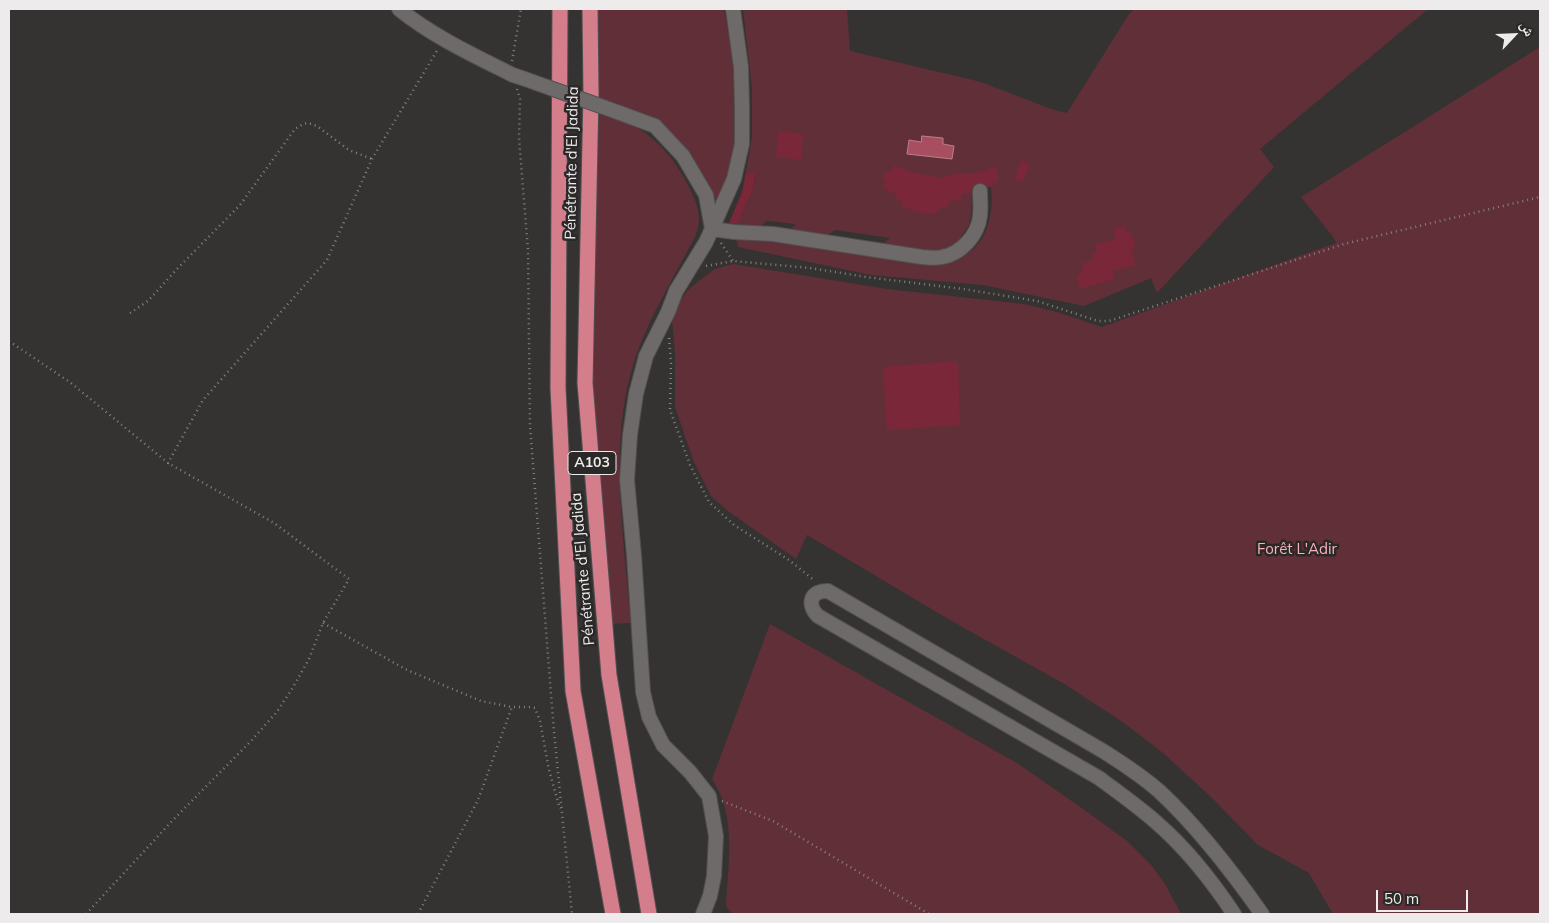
<!DOCTYPE html>
<html>
<head>
<meta charset="utf-8">
<style>
	body { margin:0 }
	#map { position:relative; width:1549px; height:923px; overflow:hidden; background:#353232; font-family:Mulish,"Noto Naskh Arabic",sans-serif }
	canvas { display:block }
	.frame { position:absolute; inset:0; border:10px solid #edebeb; pointer-events:none }
	.north { position:absolute; left:1489px; top:10px; width:50px; height:50px; -webkit-text-stroke:4px #2b2828; paint-order:stroke; rotate:65deg; font-size:14px; font-weight:700; line-height:20px; text-align:center; color:#edebeb }
	.north::after { content:''; display:block; margin:auto; width:18px; height:22px; background:#edebeb; clip-path:polygon(50% 0,100% 100%,50% 72%,0 100%) }
	.scale { position:absolute; left:1376px; top:890px; width:92px; height:22px; box-sizing:border-box; border:2px solid #edebeb; border-top:0; padding-left:6px; font-size:15px; line-height:18px; white-space:nowrap; color:#edebeb; -webkit-text-stroke:4px #2b2828; paint-order:stroke }
</style>
</head>
<body>
<div id="map">
<canvas width="1549" height="923"></canvas>
<div class="frame"></div>
<div class="north">ش</div>
<div class="scale">50 m</div>
</div>
<script>
const g = document.querySelector('canvas').getContext('2d');
g.lineJoin = 'round';
function paint(path, color) { g.fillStyle = color; g.fill(path, 'evenodd'); }
function trace(path, color, width, dash) { g.strokeStyle = color; g.lineWidth = width; g.lineCap = dash ? 'butt' : 'round'; g.setLineDash(dash || []); g.stroke(path); }
function write(font, color, halo, rows, align = 'center') {
  g.font = font + ' Mulish,sans-serif'; g.lineWidth = 5; g.setLineDash([]); g.textBaseline = 'middle'; g.strokeStyle = halo; g.fillStyle = color; for (const [text, x, y, turn = 0] of rows) {
    g.save(); g.translate(x, y); g.rotate((+turn || 0) * Math.PI / 180); g.textAlign = isNaN(turn) ? turn : align; if (halo) g.strokeText(text, 0, 0); g.fillText(text, 0, 0); g.restore();
  }
}
paint(new Path2D(`
	M597 9H724C734 64 745 128 728 183 726 191 720 199 715 206L664 127 647 115 616 103 597 97Z
	M743 9H847L850 51 981 82 1051 109 1067 113 1129 14 1134 9H1428L1260 149 1274 167 1157 293 1151 278 1084 306 983 285 871 275 738 247 736 237H764L946 263C983 255 995 221 991 187L983 188V191L972 193 971 216 969 225 957 243 950 248 937 253 881 245 890 238 835 230 825 237 789 231 796 224 767 221 756 229 740 224 733 227 731 219 742 215 753 190 756 175 746 172 752 137V89Z
	M1540 47V914H1333L1309 873 1258 845 1211 797 1163 753 1124 723 1066 685 950 620 807 535 796 559 728 511 711 496 694 462 675 407V354L672 319 676 308 687 291 700 280 715 269 733 264 887 289 1024 304 1057 312 1102 327 1336 243 1334 238 1301 197Z
	M596 113C609 117 625 120 636 127 661 142 676 162 689 187 694 197 699 208 699 220 699 225 697 230 696 235 675 275 648 319 634 362 608 442 624 539 631 623L610 624 592 380Z
	M770 624 1017 763 1086 811 1127 841 1152 866 1165 884 1181 914H732L726 906C728 865 737 815 712 779Z`), '#612f38');
const water = new Path2D(`
	M922 136 943 138V144L954 146 952 159 907 154 909 140 921 142Z`);
paint(water, '#a74f60');
trace(water, '#bc7e8a', 1);
paint(new Path2D(`
	M778 131 803 134 801 160 776 157Z
	M1021 160 1030 164 1023 182 1014 179Z
	M894 165 911 172 940 178 959 173H975L986 171V169L997 167 998 181 992 183V187H988L984 183H976L972 187 971 193 962 194 963 200 949 201 948 207H939V211L932 214 913 211 902 206 903 202 896 200 897 195 883 188 887 182 882 180 886 171 891 173Z
	M746 172 756 174 753 190 738 223H729L742 192Z
	M1125 226 1127 233 1131 232 1136 248 1131 249 1136 265 1112 271 1114 279 1080 289 1076 275 1083 273 1081 264 1093 260 1091 254 1097 253 1094 245 1116 239 1113 229Z
	M958 361 960 425 887 430 883 367Z`), '#7b273a');
const minor = new Path2D(`
	M399 9C432 36 475 56 513 75L525 79
	M620 113 655 126 683 156 706 195 712 229 734 232 773 234 922 257C928 257 935 259 942 257 961 254 978 235 980 216 981 208 980 199 980 191
	M703 914 710 896 714 876 716 836 709 796 690 772 663 745 649 717 643 692 634 555 627 480 630 435 636 394 646 356 668 312 676 291 706 242 734 179 742 144V106L741 67 733 9
	M1234 914C1212 881 1187 849 1157 823 1139 807 1119 793 1099 778L818 616C806 604 811 590 828 591L1103 751C1122 763 1142 776 1159 791 1198 827 1231 870 1262 914`);
const highway = new Path2D(`
	M560 9 558 388 573 691 613 914
	M590 9 591 93 585 383 609 675 649 914`);
trace(minor, '#525050', 16);
trace(highway, '#525050', 17);
trace(new Path2D(`
	M512 61 521 9
	M517 89 520 99 519 138 528 250 530 426 554 732 572 914
	M721 243 733 261
	M706 266 733 261 810 268 866 277 963 289 1037 301 1098 321H1109L1344 244 1540 197
	M130 313 148 301 177 269 240 205 295 129 303 124 308 123 317 126 349 150 372 159
	M669 338 671 363 670 410 690 465 709 502 734 525 789 560 815 581
	M9 341 71 383 168 463 203 400 327 260 372 159 438 49
	M323 623 407 670 481 701 512 707H530L535 708 540 721 549 770 560 809
	M722 801 773 821 929 914
	M86 914 173 820 250 742 276 713 292 689 309 659 323 623 349 579 274 523 168 463
	M418 914 478 800 512 707`), '#858383', 2.5, [1, 4]);
trace(minor, '#6e6a6a', 14);
trace(highway, '#d47e8c', 15);
const minorBridge = new Path2D(`
	M525 79 620 113`);
trace(minorBridge, '#525050', 16, []);
trace(minorBridge, '#6e6a6a', 14);
for (const [x, y, w] of [
	[592,463,48]
]) { const box = new Path2D(); box.roundRect(x - w / 2, y - 11.5, w, 23, 4); g.fillStyle = '#2b2828'; g.fill(box); trace(box, '#edebeb', 1); }
write('bold 14px', '#edebeb', null, [
	["A103",592,463]
]);
write('15px', '#edebeb', '#2b2828', [
	["Pénétrante d'El Jadida",572,163,-89],
	["Pénétrante d'El Jadida",583,569,-95]
]);
write('15px', '#fab0ba', '#2b2828', [
	["Forêt L'Adir",1297,549]
]);
</script>
</body>
</html>
